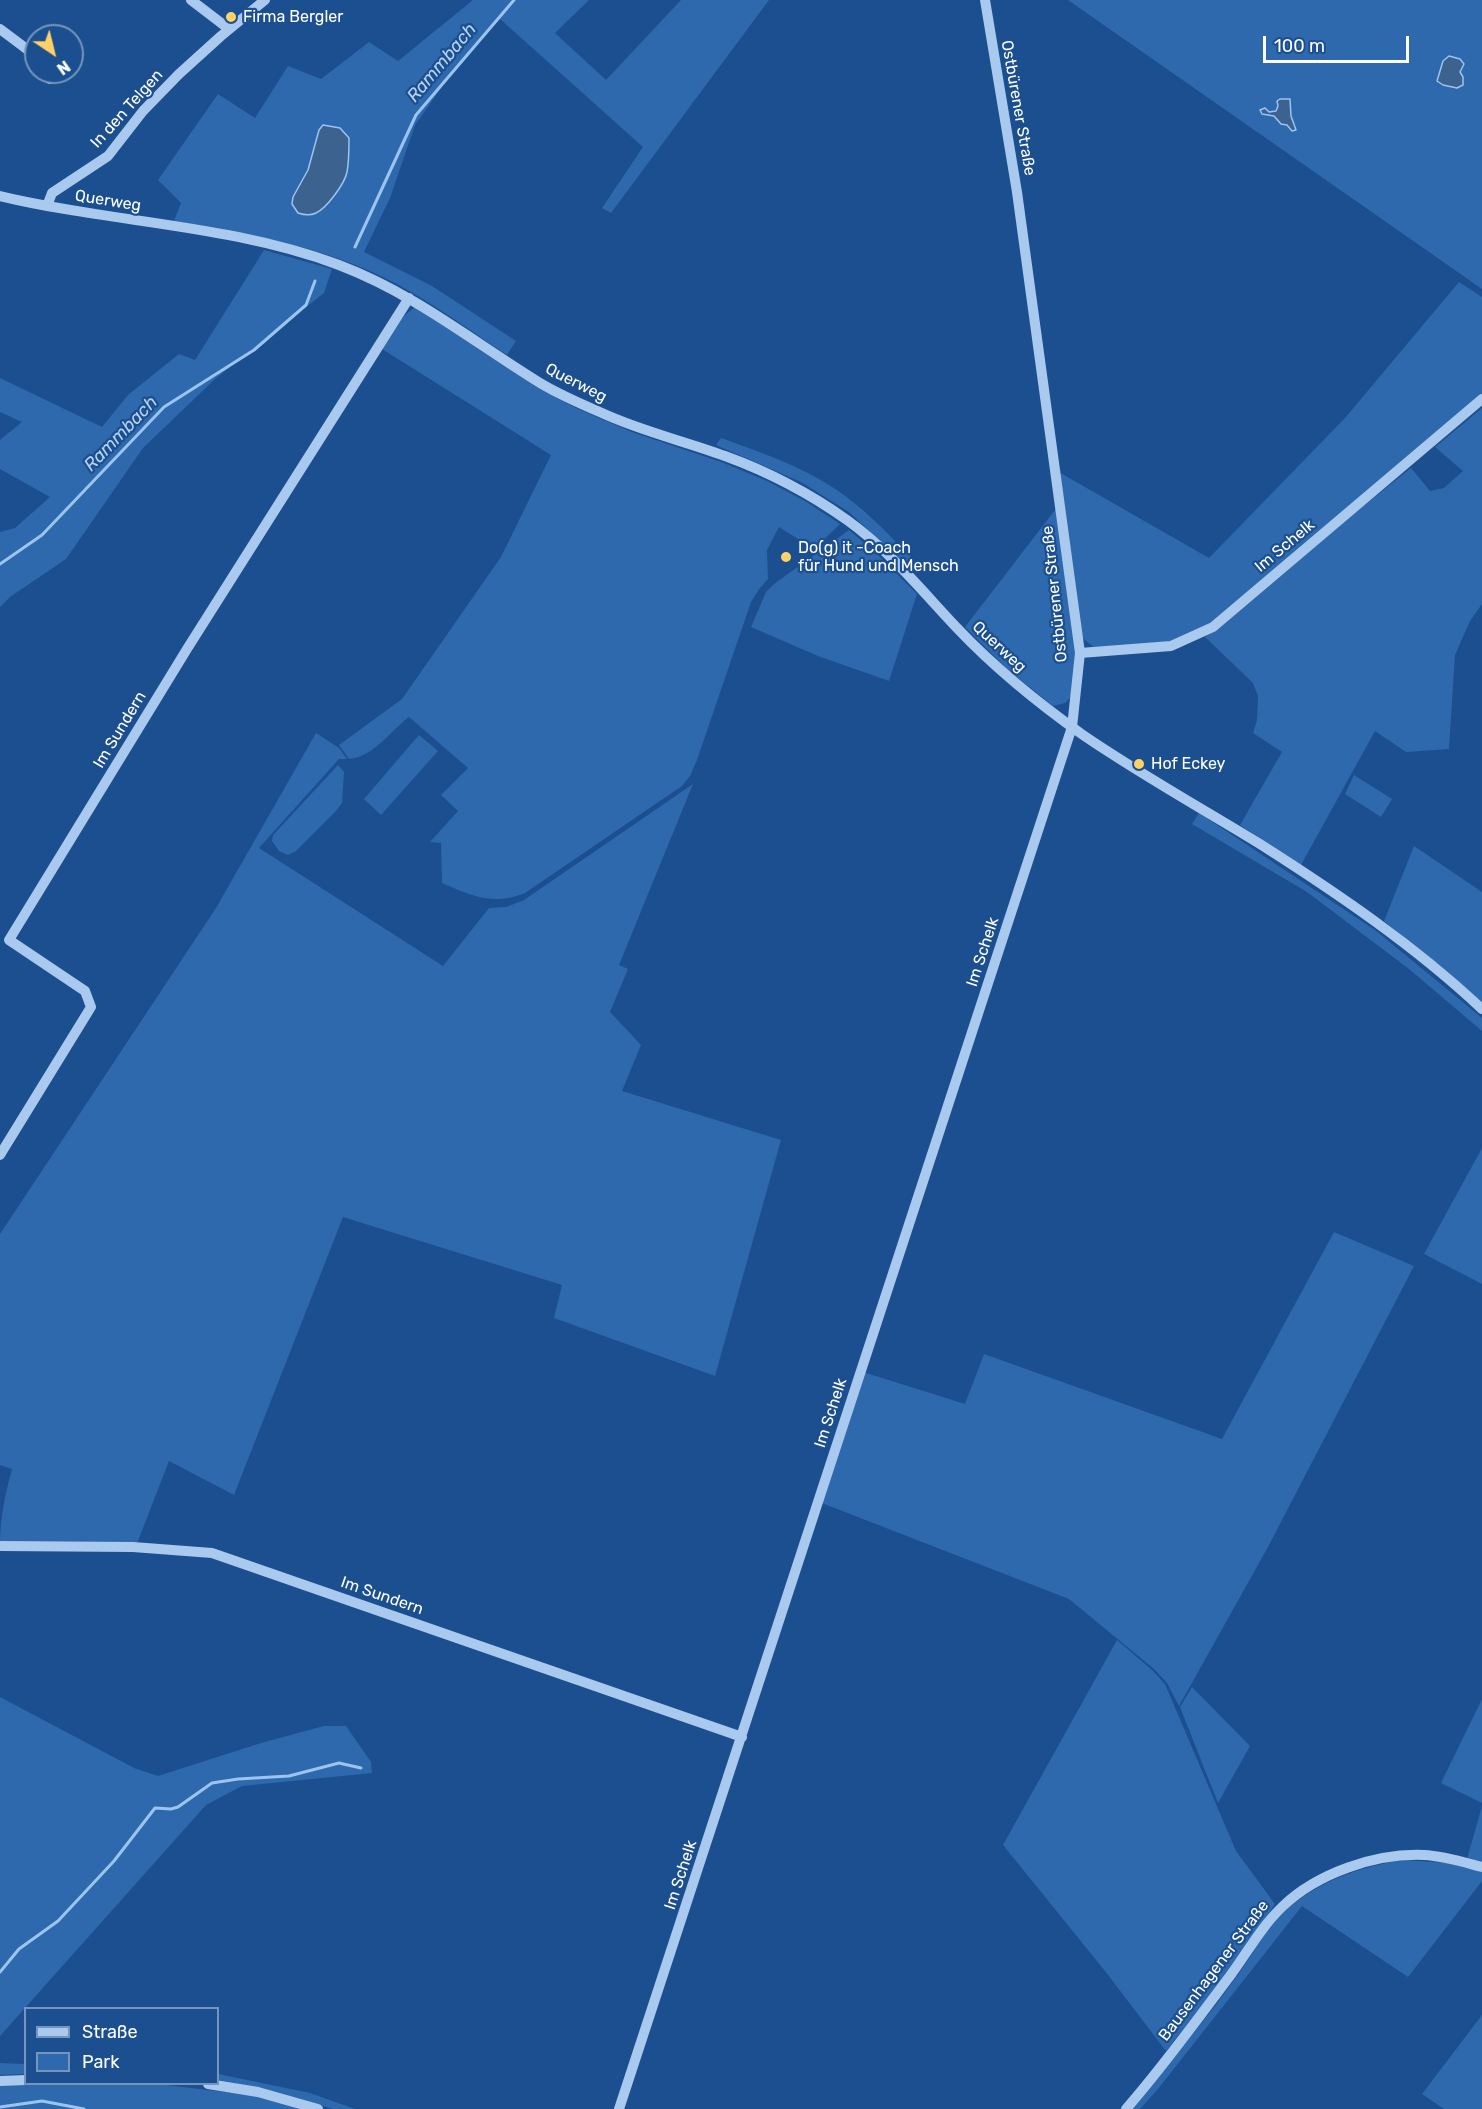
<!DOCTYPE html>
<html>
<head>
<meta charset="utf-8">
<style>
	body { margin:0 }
	#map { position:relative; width:1482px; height:2109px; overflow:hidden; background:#1b4f8f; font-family:Rubik,sans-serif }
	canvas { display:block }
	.legend { position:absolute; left:24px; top:2007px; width:195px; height:78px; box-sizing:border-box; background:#1b4f8f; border:2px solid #7695bc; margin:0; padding:8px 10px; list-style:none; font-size:18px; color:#fff }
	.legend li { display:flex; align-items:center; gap:12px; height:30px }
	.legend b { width:30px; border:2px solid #7695bc }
	.north { position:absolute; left:24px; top:24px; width:60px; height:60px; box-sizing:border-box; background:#1b4f8f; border:2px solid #7695bc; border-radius:50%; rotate:145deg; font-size:16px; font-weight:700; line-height:24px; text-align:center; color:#fff }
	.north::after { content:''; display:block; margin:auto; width:21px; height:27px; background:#ffd166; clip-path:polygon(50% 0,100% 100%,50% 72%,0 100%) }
	.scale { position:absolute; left:1263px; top:36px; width:146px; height:27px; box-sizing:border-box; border:3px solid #fff; border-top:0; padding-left:8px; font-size:18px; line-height:21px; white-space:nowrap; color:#fff; -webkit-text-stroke:4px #1b4f8f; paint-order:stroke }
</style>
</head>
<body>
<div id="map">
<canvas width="1482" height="2109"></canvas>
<ul class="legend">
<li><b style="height:8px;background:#a9c9ee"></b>Straße</li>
<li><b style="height:16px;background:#2e69ad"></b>Park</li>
</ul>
<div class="north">N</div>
<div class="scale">100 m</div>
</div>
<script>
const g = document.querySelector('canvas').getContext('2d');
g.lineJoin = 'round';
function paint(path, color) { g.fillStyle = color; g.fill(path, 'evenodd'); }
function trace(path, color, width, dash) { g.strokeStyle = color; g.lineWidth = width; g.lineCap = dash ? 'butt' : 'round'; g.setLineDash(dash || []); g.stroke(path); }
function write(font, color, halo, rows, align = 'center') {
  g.font = font + ' Rubik,sans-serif'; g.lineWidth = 4.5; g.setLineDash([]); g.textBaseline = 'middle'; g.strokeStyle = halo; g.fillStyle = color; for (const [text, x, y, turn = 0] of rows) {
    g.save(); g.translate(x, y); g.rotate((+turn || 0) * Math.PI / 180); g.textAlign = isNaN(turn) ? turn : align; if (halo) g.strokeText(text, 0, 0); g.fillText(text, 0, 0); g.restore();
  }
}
paint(new Path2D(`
	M473 0H589L555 33 606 80 681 0H769L611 213 602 208 643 147 500 19 453 71 415 125 390 198 364 252 432 286 516 341 507 355C475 334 444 311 411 292 339 249 255 235 174 221L181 203 158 180 218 94 255 118 288 66 321 79 369 42 398 61Z
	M1068 0H1482V289Z
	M264 250 332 269 324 293 215 379 143 448 66 559 10 597 0 607V532L15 528 50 497 0 469V440L22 422 0 412V378L102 427 128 395 179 354 195 360Z
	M1459 282 1482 297V395L1211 625 1169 643 1096 649 1080 636 1057 471 1209 558 1345 418Z
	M415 307 538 388 576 408 632 432 724 463 767 481 805 501 840 524 814 549 779 527 767 550 768 579 760 588 751 602 697 760 690 776 682 786 525 893C492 906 473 896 442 883L441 843 430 842 458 811 441 795 468 768 409 717C390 731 374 757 349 759L339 745 402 699 501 557 551 455 382 349 404 316Z
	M1482 408V604L1470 621 1455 655 1449 749 1406 752 1375 731 1301 865 1240 825 1282 752 1253 733 1257 720 1258 696 1253 683 1205 637 1215 630 1298 558 1411 468 1430 491 1444 488 1463 471 1435 447Z
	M721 438C763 453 807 468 844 495 870 514 893 539 916 562L909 568 849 512 801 482 716 445Z
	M1058 506 1077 654 1072 696 1065 703 1053 706 1006 668 965 627Z
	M849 530 879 556 917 594 889 681 818 656 751 627 766 592 774 584Z
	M316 733 339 748 347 759H339L259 848 443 966 489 908 506 907 524 900 693 784 619 965 628 969 610 1012 641 1045 622 1091 781 1140 715 1376 554 1318 562 1285 343 1217 234 1495 169 1461 136 1546 0 1545C0 1518 5 1495 12 1469L0 1465V1234L216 908Z
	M419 735 438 751 381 815 364 799Z
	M338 765 344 772 342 803 336 811 296 851 288 855 279 851 272 841 273 835Z
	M1354 775 1392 799 1381 817 1345 794Z
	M1199 813 1375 930 1482 1018V1031L1409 969 1307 892 1192 824Z
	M1414 846 1482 892V1003L1384 921Z
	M1482 1148V1284L1424 1254Z
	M1334 1232 1414 1266 1268 1547 1179 1706 1167 1683 1154 1669 1069 1599 819 1502 863 1372 965 1404 984 1354 1222 1439Z
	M1117 1640 1152 1670 1165 1684 1236 1851 1275 1904 1235 1964 1166 2051 1105 1971 1003 1845Z
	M1192 1687 1250 1746 1218 1803 1180 1707Z
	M0 1697 134 1768 158 1776 261 1743 324 1726H346L371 1762 372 1773 242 1786 206 1805 0 2036Z
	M1482 1699V1803L1441 1783Z
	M1482 1806V1863L1467 1859Z
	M1403 1860 1448 1863 1482 1872V1881L1408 1977 1302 1906 1158 2089 1140 2109H1132C1169 2064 1206 2019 1240 1972 1257 1947 1272 1919 1297 1901 1328 1878 1365 1866 1403 1860Z
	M1482 2015V2109H1444L1422 2094Z
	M0 2063 25 2064V2074L0 2075Z
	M218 2074 310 2093 355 2109H333L301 2099 218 2082Z
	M30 2084H158L257 2096 298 2107 297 2109H0V2085Z`), '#2e69ad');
const water = new Path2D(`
	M1449 56 1460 59 1464 64 1460 72 1463 77V85L1457 88 1443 85 1437 81 1443 61Z
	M1280 99H1290L1291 116 1296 130 1292 131 1287 125 1281 124 1274 116 1262 114 1260 110 1265 108 1269 112 1276 111 1278 106 1277 101Z
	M323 125 340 128 349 138C349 149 349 162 347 172 345 183 327 208 316 213 310 216 304 215 298 213L292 204 293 197 308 170 319 130Z`);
paint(water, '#3c6290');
trace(water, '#9cc4f0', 1.5);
trace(new Path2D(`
	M355 247 416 115 514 0
	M0 564 42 535 164 407 254 350 306 305 315 281
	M0 1972 19 1949 58 1921 114 1861 155 1808 171 1809 178 1807 212 1783 238 1779 289 1776 339 1763 361 1768
	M0 2107 42 2101 84 2109`), '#9cc4f0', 3);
trace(new Path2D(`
	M191 0 229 29
	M0 29 36 56
	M47 72 50 79
	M0 196C112 223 230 224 339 265 415 294 472 341 540 383 560 395 581 404 602 413 641 431 684 441 725 456 769 472 809 493 847 520 889 550 922 591 958 629 996 669 1038 703 1083 735 1140 774 1201 808 1260 844 1337 893 1415 946 1482 1009
	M47 206 52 193 108 156 143 111 179 74 221 36 265 0
	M1080 653 1171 646 1213 627 1482 399
	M0 1155 91 1007 85 991 9 940 187 649 409 298
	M0 1546 133 1547 212 1553 742 1737
	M0 2081 26 2080
	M208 2084 258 2092 318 2109
	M619 2109 1072 727 1080 653 1017 192 985 0
	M1126 2109C1163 2067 1196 2021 1230 1976 1247 1953 1261 1927 1282 1907 1317 1873 1376 1853 1424 1855 1444 1856 1463 1862 1482 1867`), '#a9c9ee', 10);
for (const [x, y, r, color] of [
	[231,17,6,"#ffd166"],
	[786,557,6,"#ffd166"],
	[1139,764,6,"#ffd166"]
]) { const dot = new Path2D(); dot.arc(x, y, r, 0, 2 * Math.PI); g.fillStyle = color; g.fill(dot); trace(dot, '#1b4f8f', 2); }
write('16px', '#fff', '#1b4f8f', [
	["Firma Bergler",243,17],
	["Do(g) it -Coach",798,548],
	["für Hund und Mensch",798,566],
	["Hof Eckey",1151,764]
], 'left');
write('16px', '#fff', '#1b4f8f', [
	["Ostbürener Straße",1018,108,80],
	["In den Telgen",127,109,-48],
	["Querweg",108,201,9],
	["Querweg",576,383,27],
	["Im Schelk",1285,546,-40],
	["Ostbürener Straße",1055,594,-96],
	["Querweg",999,647,43],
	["Im Sundern",120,730,-59],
	["Im Schelk",983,952,-72],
	["Im Schelk",831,1413,-72],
	["Im Sundern",382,1596,19],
	["Im Schelk",681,1875,-72],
	["Bausenhagener Straße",1214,1971,-53]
]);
write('italic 18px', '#b5d3f5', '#1b4f8f', [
	["Rammbach",442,63,-50],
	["Rammbach",121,434,-46]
]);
</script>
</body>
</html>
